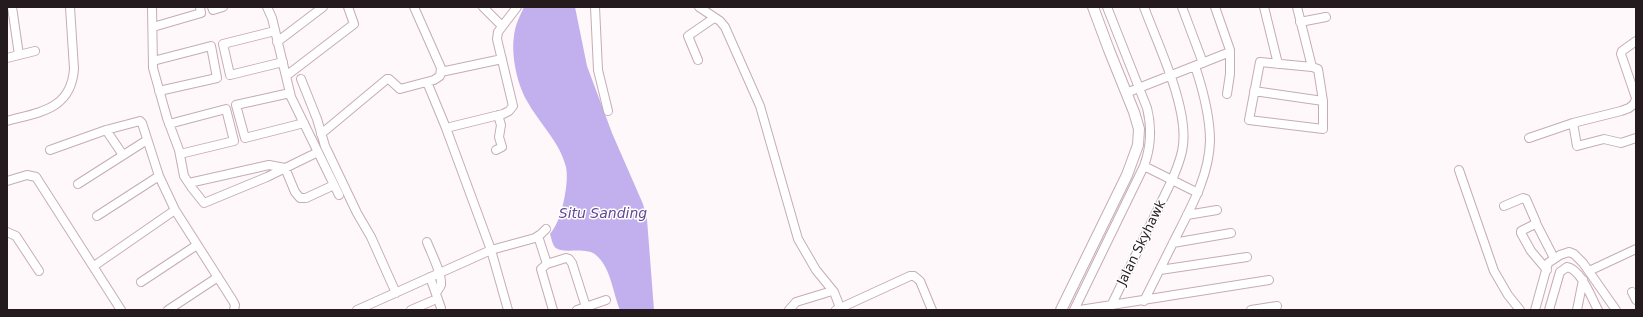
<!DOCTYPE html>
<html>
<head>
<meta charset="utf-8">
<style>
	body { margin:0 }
	#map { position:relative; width:1643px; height:317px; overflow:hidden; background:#fef8fa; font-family:"DejaVu Sans",sans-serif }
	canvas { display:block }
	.frame { position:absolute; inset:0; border:8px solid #251b1f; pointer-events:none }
</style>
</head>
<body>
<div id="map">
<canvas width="1643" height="317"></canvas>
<div class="frame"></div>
</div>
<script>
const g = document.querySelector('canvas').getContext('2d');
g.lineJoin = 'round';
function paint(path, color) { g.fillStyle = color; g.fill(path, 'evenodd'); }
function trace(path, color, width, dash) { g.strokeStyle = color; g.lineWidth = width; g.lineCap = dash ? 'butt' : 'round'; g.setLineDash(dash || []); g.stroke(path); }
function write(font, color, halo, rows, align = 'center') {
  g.font = font + ' "DejaVu Sans",sans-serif'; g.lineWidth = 3; g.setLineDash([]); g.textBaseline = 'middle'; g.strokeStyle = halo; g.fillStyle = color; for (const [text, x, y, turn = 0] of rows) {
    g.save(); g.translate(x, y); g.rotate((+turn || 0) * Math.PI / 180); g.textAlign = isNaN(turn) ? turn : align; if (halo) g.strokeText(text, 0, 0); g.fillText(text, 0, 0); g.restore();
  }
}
paint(new Path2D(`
	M524 7H575L587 66 612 133 643 204 647 219 654 310H620C613 293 611 269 597 256 586 245 561 256 554 246 552 243 551 237 550 234 558 224 561 213 564 200 566 190 568 177 566 167 560 142 539 123 527 101 517 84 511 55 514 36 515 25 520 16 524 7Z`), '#c2b0ee');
const minor = new Path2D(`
	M12 7 19 55
	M152 7 153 68 167 118 179 150 184 176 192 188 204 203 267 177 318 152
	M212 7 213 10 223 7
	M267 7 272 18 291 97 339 195
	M483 7 502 26
	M595 7 598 70 608 111
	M699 7 720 21 725 27 760 106 798 239 816 270 834 292 841 310
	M1182 7 1203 63
	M1215 7 1230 50V74L1227 94
	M1264 7 1278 64
	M1297 7 1312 67
	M1300 22 1326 17
	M153 27 201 13 200 7
	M275 31 223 44 230 75 283 62
	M1636 41 1622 51 1621 54 1636 98
	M277 42 323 7
	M7 58 35 51
	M698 60 688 36 714 18
	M153 61 211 46 217 78 159 91
	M1260 62 1312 67 1318 69 1323 101V129L1249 120Z
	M441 72 502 59
	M286 76 354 24 348 7
	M301 79 317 119 325 146 357 213 371 237 396 293
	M427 82 446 128
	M1254 91 1323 101
	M290 93 236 105 245 138 304 123
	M1126 93 1230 52
	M7 121C39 112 71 110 74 69L70 7
	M1573 123 1577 146 1604 139 1621 143 1636 138
	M169 124 226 109 234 141 180 154
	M106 130 123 155
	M321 134 387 79H389L400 89 434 80 440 76 441 68 414 7
	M1529 138 1573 123 1621 111 1629 108 1634 104 1636 99
	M50 150 106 130 140 121 142 123 159 176 175 210 233 301 235 305 234 310
	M496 150 502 147 499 137 501 125 498 115
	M1144 166 1198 193
	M1459 170 1494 271 1508 295 1520 310
	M7 181 27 175 36 177 121 310
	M189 183 269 165 285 168 295 192 300 198H306L334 185
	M78 184 147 140
	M1504 206 1523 198 1526 199 1536 222 1535 224 1521 231V233L1531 251 1547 270
	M1187 215 1217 210
	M97 216 159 176
	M1536 223 1554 258
	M7 232 16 236 39 271
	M538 236 547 264
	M427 242C431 253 442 273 441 285 440 288 437 291 436 293
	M1173 243 1231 233
	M94 266 175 210
	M1160 270 1247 257
	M1589 271 1636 249
	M430 277 441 308
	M141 282 197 245
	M1632 292 1636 300
	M1144 301C1154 281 1164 261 1174 241 1190 209 1209 177 1210 141 1210 115 1203 90 1195 66
	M1111 306 1172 180C1177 168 1182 157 1183 145 1188 106 1158 45 1144 7
	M168 310 218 277
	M357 310 491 250 535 238 541 234 546 229
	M411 310 432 301
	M508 310 491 250 446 128 503 114 509 111 513 106 497 39 498 32 517 7
	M553 310 541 269 547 264 566 258 569 259 572 263 586 307
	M577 310 606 300
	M789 310 796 302 832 291
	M836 310 910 276H914L920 281 932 310
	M1074 310 1144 166C1151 147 1152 128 1147 108L1107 7
	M1080 310 1269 280
	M1251 310 1277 306
	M1535 310 1548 263 1560 255 1569 252 1574 254 1583 263 1616 310
	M1549 310 1560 272 1567 267C1581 269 1592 299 1598 310
	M1577 310 1583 280`);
const tertiary = new Path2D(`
	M1061 310 1127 175 1138 145 1139 129 1134 112 1109 50 1093 7`);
trace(minor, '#c6acb6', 10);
trace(tertiary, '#c6acb6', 12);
trace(minor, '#fff', 8);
trace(tertiary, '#fff', 10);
write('13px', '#251b1f', '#fff', [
	["Jalan Skyhawk",1142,243,-64]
]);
write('italic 14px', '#614691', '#fff', [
	["Situ Sanding",603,214]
]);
</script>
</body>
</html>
